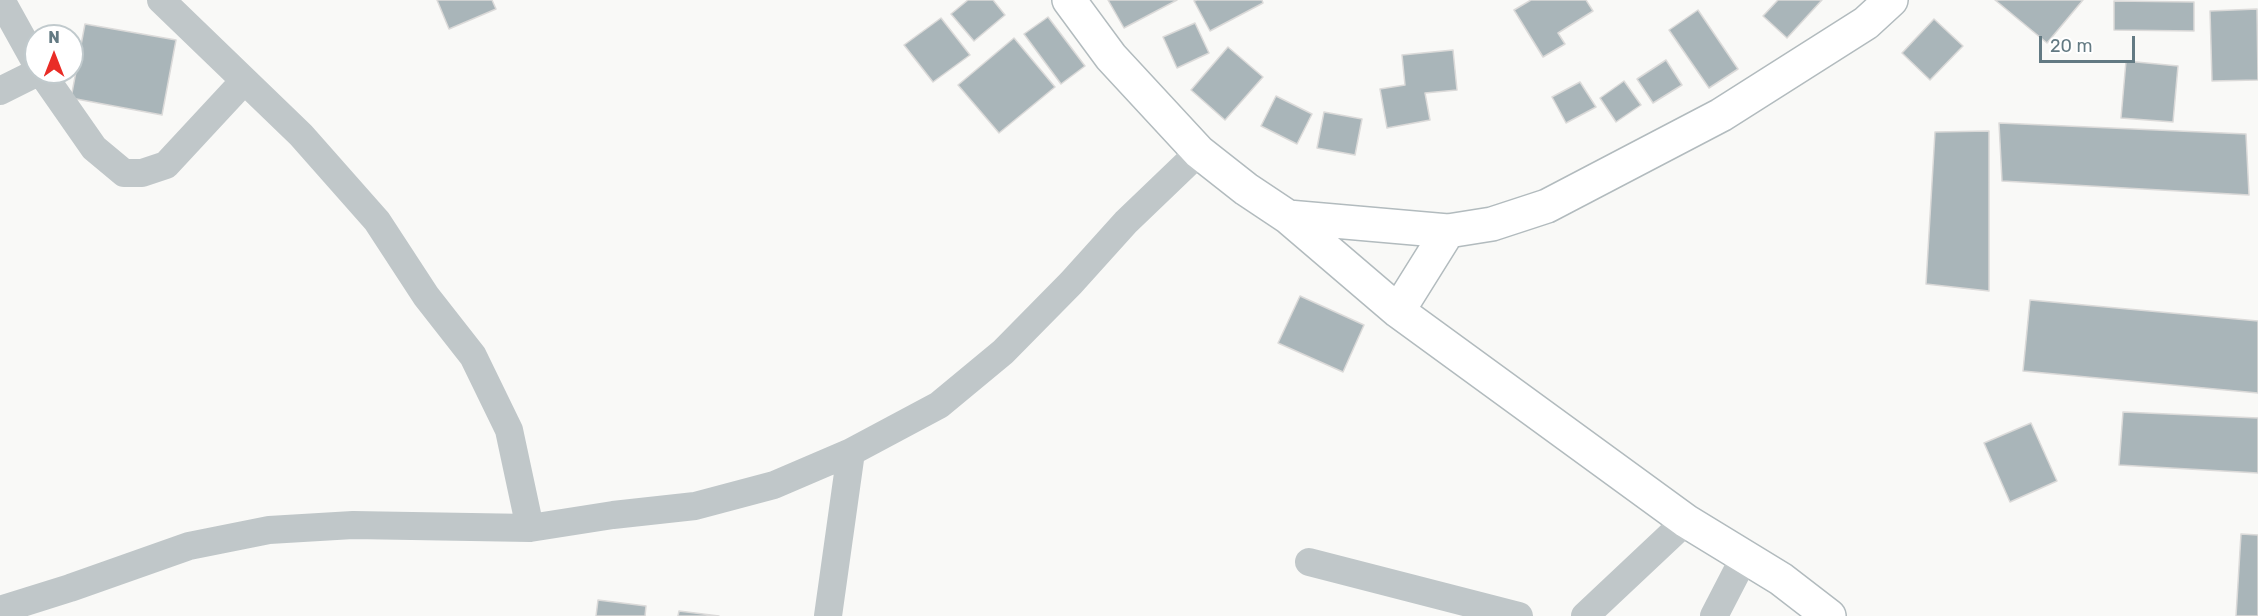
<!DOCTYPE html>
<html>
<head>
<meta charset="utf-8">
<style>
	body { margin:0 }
	#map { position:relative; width:2258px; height:616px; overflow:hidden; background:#f9f9f7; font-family:Rubik,sans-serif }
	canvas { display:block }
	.north { position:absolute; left:24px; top:24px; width:60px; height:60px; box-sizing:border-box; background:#fff; border:2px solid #c1cacd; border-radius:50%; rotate:0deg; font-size:16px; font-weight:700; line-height:24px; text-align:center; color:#637a83 }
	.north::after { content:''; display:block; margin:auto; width:21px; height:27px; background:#e92c26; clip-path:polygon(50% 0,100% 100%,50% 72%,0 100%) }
	.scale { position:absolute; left:2039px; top:36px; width:96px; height:27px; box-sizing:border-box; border:3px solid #637a83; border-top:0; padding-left:8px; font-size:18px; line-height:21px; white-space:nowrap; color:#637a83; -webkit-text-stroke:4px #fff; paint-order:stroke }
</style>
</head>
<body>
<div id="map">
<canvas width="2258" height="616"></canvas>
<div class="north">N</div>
<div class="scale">20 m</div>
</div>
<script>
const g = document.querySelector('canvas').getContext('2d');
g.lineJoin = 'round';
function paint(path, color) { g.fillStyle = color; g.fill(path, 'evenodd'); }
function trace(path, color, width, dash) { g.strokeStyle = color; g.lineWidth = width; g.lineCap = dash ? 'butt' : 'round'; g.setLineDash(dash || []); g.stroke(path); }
const building = new Path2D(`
	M437 0H492L496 9 449 29Z
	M968 0H993L1005 15 974 41 951 14Z
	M1108 0H1177L1124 28Z
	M1197 0H1262L1263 3 1210 31 1194 1Z
	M1531 0H1586L1593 11 1558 33 1565 44 1543 57 1514 10Z
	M1778 0H1822L1787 38 1763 16Z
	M1995 0H2083L2047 43Z
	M2114 1 2194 2V31L2114 30Z
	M2257 9 2258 80 2212 81 2210 11Z
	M1698 10 1738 69 1709 88 1669 30Z
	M1048 17 1085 66 1061 84 1024 34Z
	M941 18 970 55 933 82 904 45Z
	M1934 19 1963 46 1930 80 1902 53Z
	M1195 23 1209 53 1177 68 1163 37Z
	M85 24 176 40 162 115 71 98Z
	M1014 38 1055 87 999 133 958 85Z
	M1228 47 1263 77 1225 120 1191 90Z
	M1453 50 1457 90 1425 93 1430 120 1387 128 1380 89 1405 85 1402 55Z
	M1666 60 1682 85 1653 103 1637 79Z
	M2126 61 2178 66 2173 122 2121 118Z
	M1624 81 1641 105 1616 122 1600 98Z
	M1580 82 1596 107 1566 123 1552 97Z
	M1276 96 1312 114 1297 144 1261 126Z
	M1324 112 1362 119 1355 155 1317 148Z
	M1999 123 2246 134 2249 195 2002 181Z
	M1989 131V291L1926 284 1935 132Z
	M1300 296 1364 325 1343 372 1278 343Z
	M2030 300 2258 321V393L2023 371Z
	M2123 412 2258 418V473L2119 465Z
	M2031 423 2057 481 2010 502 1984 443Z
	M2241 534 2258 535V616H2236Z
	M598 600 646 606 645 616H596Z
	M679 611 719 616H678Z`);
paint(building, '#a9b5b9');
trace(building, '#dbdad9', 1.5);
const secondary = new Path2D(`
	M1069 0 1111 57 1199 152 1246 189 1288 217 1448 231 1492 224 1547 206 1721 115 1866 23 1891 0
	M1288 217 1398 311 1686 521 1781 579 1829 616
	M1398 311 1448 231`);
trace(secondary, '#b2bbbe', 36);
trace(new Path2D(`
	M1 0 36 63
	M161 0 301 135 377 221 426 296 473 356 509 430 530 528
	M41 72 94 148 124 173H142L166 165 244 81
	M0 91 38 72
	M1309 562 1519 616
	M0 610 70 588 189 546 269 530 353 525 530 528 613 515 695 506 774 485 851 452 939 405 1003 352 1071 283 1126 222 1199 152
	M828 616 851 452
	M1585 616 1686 521
	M1714 616 1745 556`), '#c0c7c9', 28);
trace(secondary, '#fff', 33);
</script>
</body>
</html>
